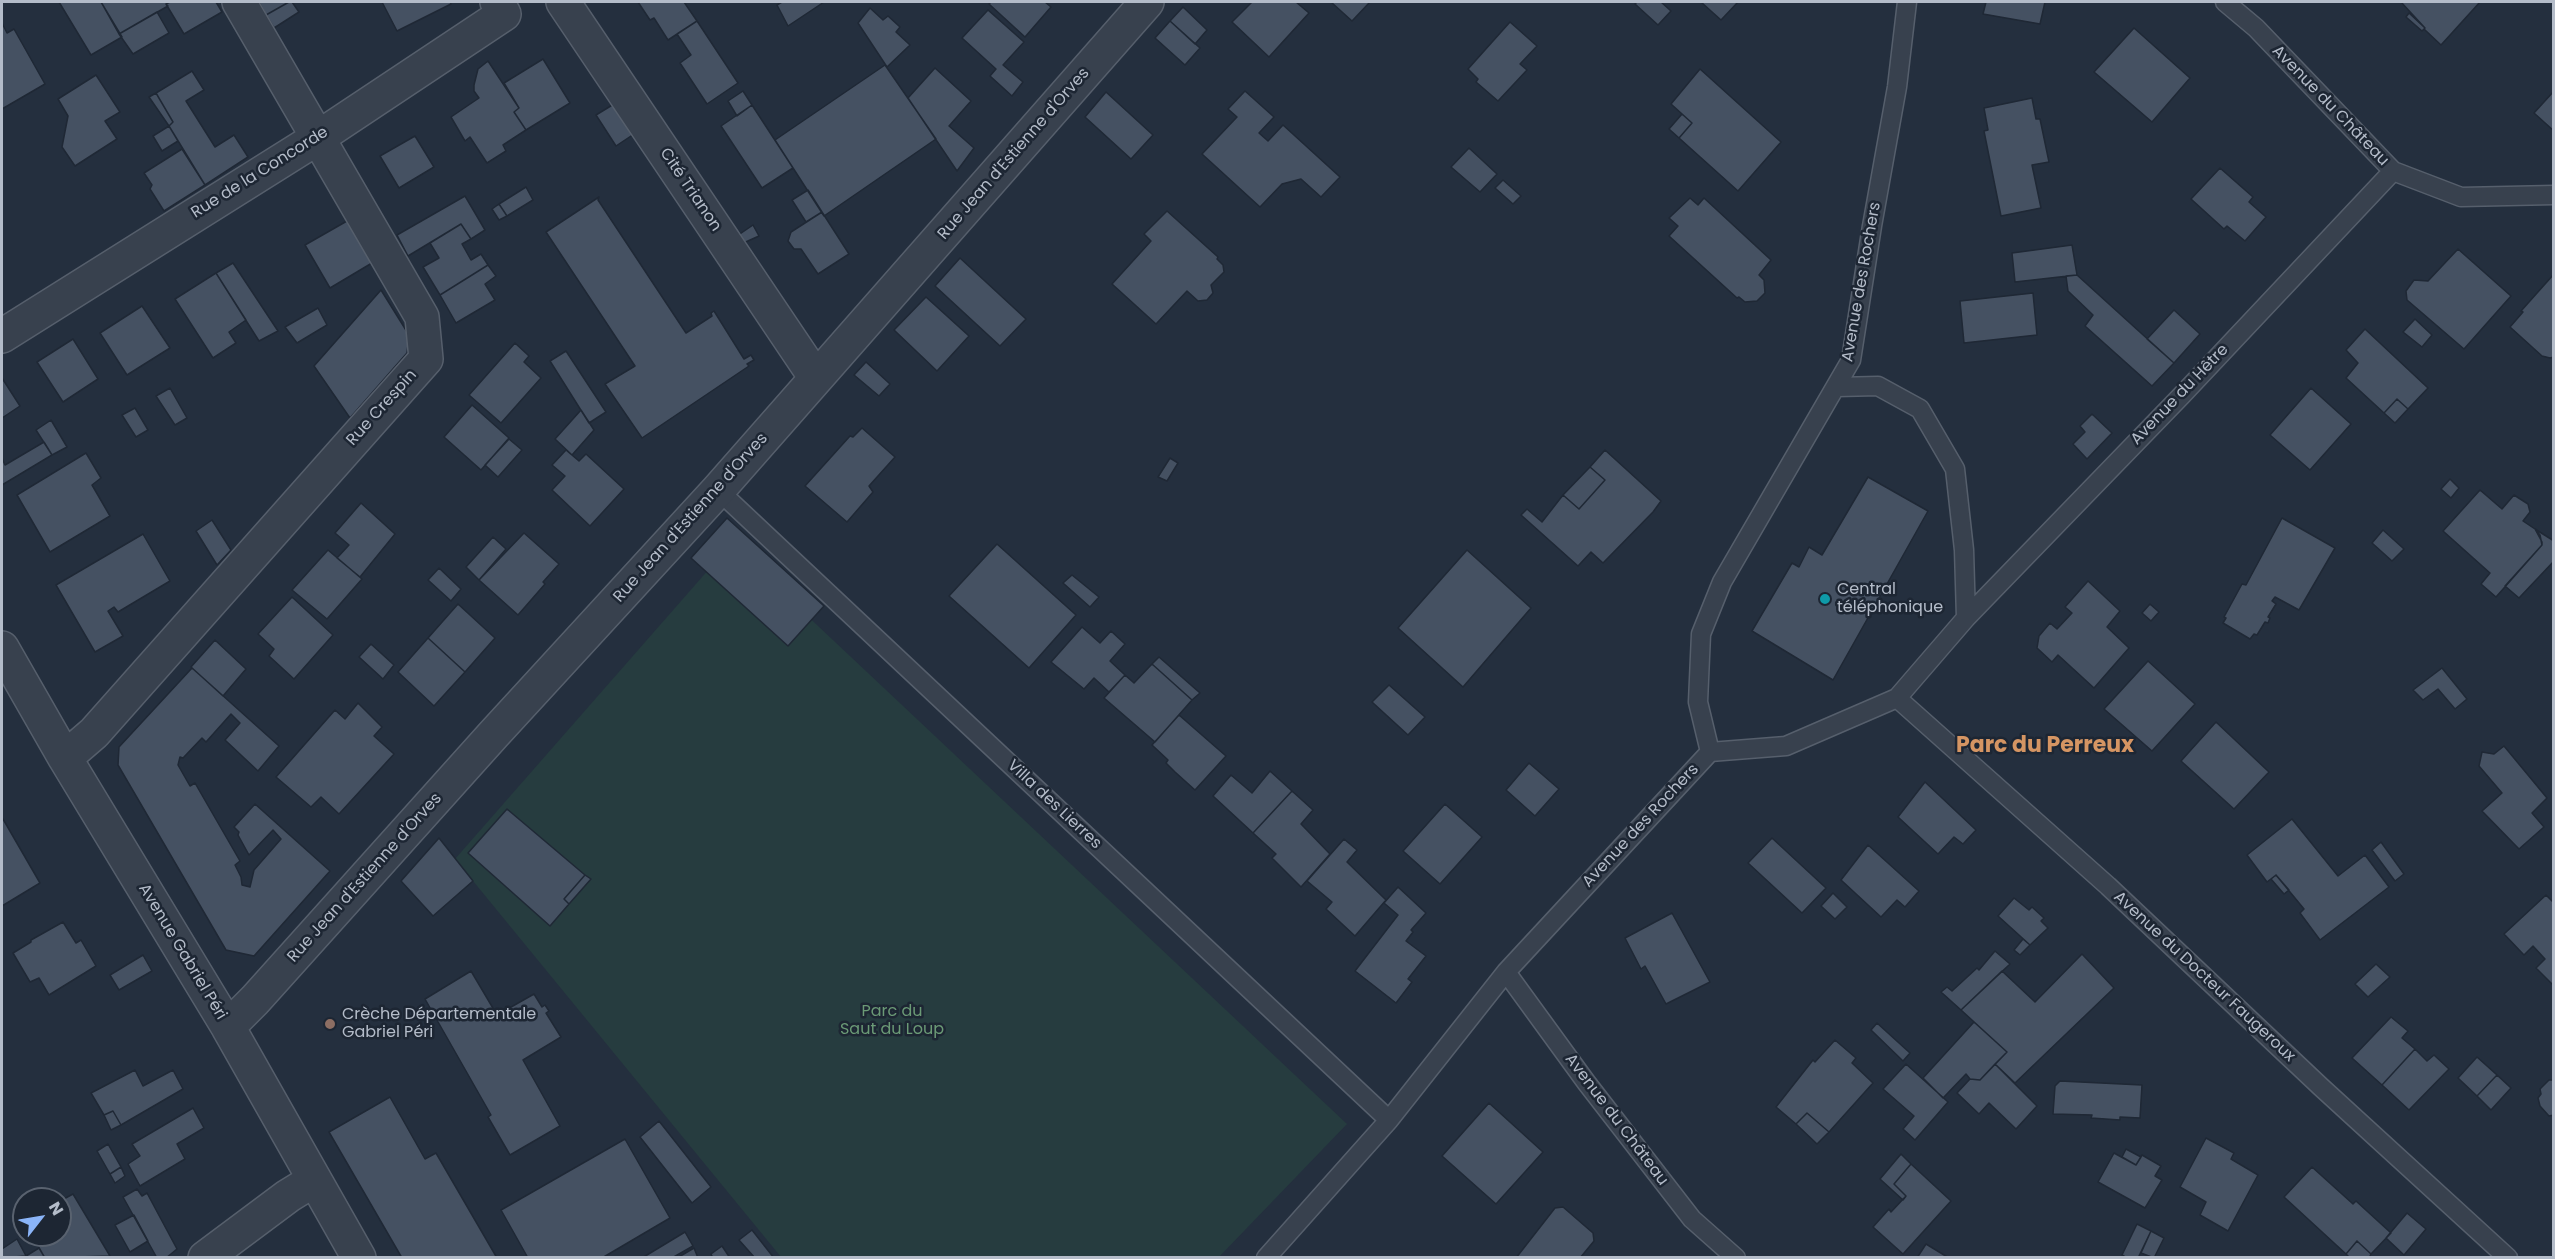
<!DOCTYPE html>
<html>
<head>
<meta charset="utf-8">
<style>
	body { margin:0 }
	#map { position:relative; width:2555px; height:1259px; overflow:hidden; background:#242f3e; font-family:Poppins,sans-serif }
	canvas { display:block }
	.frame { position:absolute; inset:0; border:3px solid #b4bcc9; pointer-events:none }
	.north { position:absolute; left:12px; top:1187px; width:60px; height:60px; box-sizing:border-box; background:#1d2633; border:2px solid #59626f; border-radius:50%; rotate:59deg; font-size:16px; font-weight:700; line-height:24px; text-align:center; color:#b4bcc9 }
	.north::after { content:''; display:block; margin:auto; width:21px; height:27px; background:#8ab4f8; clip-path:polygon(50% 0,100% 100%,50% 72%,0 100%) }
</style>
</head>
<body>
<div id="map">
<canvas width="2555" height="1259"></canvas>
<div class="frame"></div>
<div class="north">N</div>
</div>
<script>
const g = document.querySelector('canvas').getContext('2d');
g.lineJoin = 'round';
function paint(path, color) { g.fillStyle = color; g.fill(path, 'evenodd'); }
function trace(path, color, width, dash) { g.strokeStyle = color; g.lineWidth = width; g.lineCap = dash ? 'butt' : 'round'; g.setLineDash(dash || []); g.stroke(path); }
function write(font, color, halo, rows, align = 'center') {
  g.font = font + ' Poppins,sans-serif'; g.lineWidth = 5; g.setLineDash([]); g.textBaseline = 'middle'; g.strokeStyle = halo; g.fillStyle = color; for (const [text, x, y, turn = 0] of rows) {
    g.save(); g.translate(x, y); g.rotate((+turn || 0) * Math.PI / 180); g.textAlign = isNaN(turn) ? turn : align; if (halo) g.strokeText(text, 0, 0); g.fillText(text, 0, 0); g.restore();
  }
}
paint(new Path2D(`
	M731 544 1347 1124 1219 1257H781L455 859Z`), '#263c3f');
const building = new Path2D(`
	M59 2H101L122 37 91 55Z
	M101 2H170L166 4 168 6 119 34Z
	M170 2H216L222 12 184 34 166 4Z
	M259 2H289L266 15Z
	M289 2H292L299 12 274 28 266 15Z
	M382 2H450L451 4 397 31Z
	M638 2H684L697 21 668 40 654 18 650 20Z
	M782 2H824L788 26 777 5Z
	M991 2H1045L1051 7 1025 37 989 4Z
	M1252 2H1296L1309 13 1269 57 1232 22Z
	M1331 2H1368L1369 3 1352 21Z
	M1637 2H1661L1671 11 1658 25 1635 4Z
	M1701 2H1738L1721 20Z
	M1986 2H2045L2040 24 1983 14Z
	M2401 2H2480L2441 45 2424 29 2425 28Z
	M1183 7 1207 30 1195 44 1170 21Z
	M870 8 883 20 888 16 900 27 896 32 910 45 887 67 858 23Z
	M988 10 1024 42 1003 65 1023 82 1012 96 990 76 996 69 962 38Z
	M157 12 169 33 133 54 119 34Z
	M2409 13 2425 28 2422 31 2406 17Z
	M697 21 738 83 707 104 680 63 691 55 677 34Z
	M1170 21 1200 48 1185 65 1155 38Z
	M1510 22 1537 46 1520 64 1527 70 1498 101 1476 82 1478 79 1468 69Z
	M2 23 7 33 14 29 45 84 2 109Z
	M2134 28 2190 78 2152 122 2094 72Z
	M543 59 570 103 526 130 514 112 519 108 504 83Z
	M488 61 519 108 514 112 526 130 503 145 506 151 487 163 470 137 465 141 451 117 479 98 474 91V85L478 69Z
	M885 65 936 139 824 216 775 140Z
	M935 68 971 101 949 126 974 148 957 171 908 98Z
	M1700 69 1781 142 1738 191 1679 138 1692 123 1671 104Z
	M192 71 204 90 186 101 215 147 234 135 248 157 205 185 169 126 173 122 156 93Z
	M96 75 120 112 105 121 117 139 75 166 62 147 68 116 58 99Z
	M743 91 752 105 737 116 728 101Z
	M1245 91 1274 117 1259 133 1268 141 1283 125 1340 177 1321 197 1301 179 1282 184 1260 207 1202 154 1237 117 1228 109Z
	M2554 91V131L2534 113Z
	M1106 92 1153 135 1131 159 1085 117Z
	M156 93 173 122 169 126 149 97Z
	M2032 98 2036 119H2040L2049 162 2032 165 2041 208 2001 216 1984 131 1988 130 1984 108Z
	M614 104 634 134 616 146 596 115Z
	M752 105 793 168 762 188 721 126Z
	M1682 114 1692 123 1679 138 1669 129Z
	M169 126 178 141 162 151 153 136Z
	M415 136 434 167 399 188 380 156Z
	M1469 148 1497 174 1480 192 1451 167Z
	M182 149 205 185 164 211 150 189 152 185 144 173Z
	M2220 168 2253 197 2249 202 2266 217 2245 241 2227 226 2224 229 2191 199Z
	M1503 180 1521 196 1513 204 1495 188Z
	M526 187 533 200 507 216 499 204Z
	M808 190 822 212 806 222 792 200Z
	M465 196 485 230 471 239 461 224 408 256 397 235Z
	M599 197 598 200 686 333 712 316 711 313 714 311 744 359 751 355 754 360 747 364 749 366 642 438 605 384 635 366 546 232Z
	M1690 198 1698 205 1704 198 1771 260 1759 275 1764 280 1765 293 1757 301 1745 302 1739 297 1737 298 1669 236 1678 226 1669 218Z
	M499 204 507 216 499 220 492 209Z
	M1167 211 1218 257 1217 259 1223 265 1224 272 1211 285 1213 293 1207 300 1198 301 1187 291 1156 324 1112 284 1151 241 1144 234Z
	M822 212 849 254 818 274 801 249H794L788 241 791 232Z
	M347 221 372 263 330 288 305 245Z
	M461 224 471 239 462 244 471 260 481 254 488 265 440 295 423 267 439 258 430 243Z
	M753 225 759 236 739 245 734 238Z
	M2072 245 2077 275 2015 282 2012 253Z
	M2458 249 2511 296 2464 349 2407 300 2406 291 2414 280 2428 281Z
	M960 258 1026 319 1000 346 935 286Z
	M233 263 278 331 259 341 216 273Z
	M488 265 496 276 485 284 495 300 456 323 440 295Z
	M216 273 246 320 229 332 236 343 213 358 175 299Z
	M2554 274V357L2550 358 2542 356 2510 327 2523 312 2521 311Z
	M2077 275 2174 363 2152 386 2085 326 2093 315 2068 291 2066 276Z
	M381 290 409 335 407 353 350 418 314 366Z
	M2033 293 2037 335 1964 343 1960 301Z
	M926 297 969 336 937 371 894 330Z
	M142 306 170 348 127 375 100 333Z
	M318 308 327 325 297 343 285 327Z
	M2174 310 2200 334 2174 363 2147 339Z
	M2415 319 2432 335 2422 347 2403 332Z
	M2365 329 2428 388 2408 409 2397 399 2384 413 2346 378 2358 363 2346 350Z
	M73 339 98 379 63 402 37 362Z
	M515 343 529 356 524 362 541 378 501 423 469 395Z
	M566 351 606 412 589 423 550 361Z
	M866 362 890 384 879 396 854 375Z
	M2 378 20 406 2 418Z
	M170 388 187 418 175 425 156 396Z
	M2311 388 2351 424 2310 470 2270 435Z
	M2397 399 2408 409 2395 423 2384 413Z
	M472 405 509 438 481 470 444 437Z
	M135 408 148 430 136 437 122 415Z
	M581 410 594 430 572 455 555 439Z
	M2092 414 2112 433 2087 459 2073 444 2085 432 2080 426Z
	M51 420 67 447 52 455 36 430Z
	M862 428 895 457 869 486 873 492 847 522 805 486 850 436 853 437Z
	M509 439 522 450 498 477 485 465Z
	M44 442 52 455 2 485V458L5 465Z
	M566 450 579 461 586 454 624 489 590 526 552 490 565 476 552 465Z
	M1605 450 1661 501 1653 512 1603 563 1591 552 1578 566 1521 515 1527 509 1542 522 1563 495 1579 509 1605 480 1590 467Z
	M86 453 101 478 92 485 110 516 50 552 17 495Z
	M1170 458 1178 463 1167 481 1158 477Z
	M1590 467 1605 480 1579 509 1563 495Z
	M1868 477 1928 511 1833 680 1752 631 1792 563 1799 567 1809 547 1822 555Z
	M2450 479 2459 488 2451 498 2441 489Z
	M2480 490 2502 509 2514 495 2528 504 2530 512 2523 521 2535 529 2542 542V545L2496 597 2481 584 2490 573 2443 531Z
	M361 503 395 534 360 577 337 558 349 545 335 533Z
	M727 518 824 606 788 646 691 558Z
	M2282 518 2335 548 2299 610 2275 597 2272 601 2276 604 2268 617 2270 618 2268 623 2265 622 2257 635 2254 634 2250 639 2223 623 2226 618 2224 617 2242 584 2246 585Z
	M212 520 231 550 217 565 196 531Z
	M2535 529 2554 541V561L2519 598 2505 586 2542 545 2540 535Z
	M2383 530 2404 549 2392 561 2372 543Z
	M524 533 559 564 543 582 545 584 518 615 479 580Z
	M143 534 170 581 118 612 114 607 108 611 123 636 95 652 56 585Z
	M493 537 506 549 479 580 466 567Z
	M997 544 1076 615 1029 668 949 596Z
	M328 550 362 579 327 619 292 590Z
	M1467 550 1531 608 1463 687 1398 628Z
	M439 568 461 589 451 601 428 580Z
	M1072 575 1099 597 1090 607 1063 583Z
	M2088 581 2120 611 2107 627 2129 648 2094 688 2058 655 2052 662 2037 648 2039 636 2050 623 2057 629 2072 613 2065 607Z
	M292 597 333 635 294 679 269 656 274 649 258 634Z
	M458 604 495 638 465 672 428 638Z
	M2150 604 2159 612 2151 621 2142 613Z
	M1082 627 1100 643 1111 631 1125 644 1110 661 1125 675 1109 692 1094 678 1084 689 1051 662Z
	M428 638 465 672 434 706 398 672Z
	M215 640 246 669 223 696 191 667Z
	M371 644 394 665 383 679 359 657Z
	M1159 657 1200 693 1192 700 1152 664Z
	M2148 661 2195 704 2152 751 2104 709Z
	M1152 664 1192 700 1155 742 1104 698 1125 675 1134 683Z
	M192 668 279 746 258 771 225 740 240 723 231 714 206 742 202 738 183 758 180 757 178 765 190 786 195 783 240 861 235 865 241 877 242 885 250 887 254 870 281 839 273 830 249 855 238 835 239 832 234 827 255 804 330 871 254 956 226 950 118 765 119 747Z
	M2442 668 2467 699 2455 709 2438 689 2423 700 2413 690Z
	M1389 685 1425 717 1408 735 1372 702Z
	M358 703 382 727 374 736 394 754 339 814 321 797 311 807 276 777 335 710 345 719Z
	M1179 715 1226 756 1195 790 1175 772 1166 763 1168 760 1152 745Z
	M2216 722 2269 772 2234 809 2181 761Z
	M2504 746 2547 798 2532 813 2544 827 2519 849 2482 811 2502 793 2479 766 2482 752 2494 754Z
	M1529 763 1559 789 1535 816 1506 790Z
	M1270 771 1292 791 1253 833 1213 796 1231 775 1252 793Z
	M1925 782 1976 830 1963 844 1954 837 1938 854 1898 817Z
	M1292 791 1313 810 1301 824 1330 854 1301 887 1272 858 1276 854 1253 833Z
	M1445 804 1482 837 1440 884 1403 851Z
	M507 809 585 875 564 899 569 904 550 926 468 853Z
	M3 819 40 883 2 906V820Z
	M2292 819 2338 876 2365 855 2389 887 2320 940 2300 913 2304 909 2276 875 2267 882 2247 855Z
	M439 838 473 881 433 916 401 881Z
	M1772 838 1826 888 1802 913 1748 863Z
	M1344 839 1357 850 1347 862 1386 900 1355 936 1326 909 1332 902 1307 881Z
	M2381 842 2404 874 2395 881 2372 850Z
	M1868 845 1919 891 1905 907 1897 900 1881 917 1841 880Z
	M585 875 591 879 569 904 564 899Z
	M2276 875 2289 890 2284 894 2271 879Z
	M1398 887 1426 913 1411 930 1413 932 1406 941 1426 956 1408 979 1412 982 1396 1003 1355 971 1398 915 1384 903Z
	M1833 893 1847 907 1835 919 1821 906Z
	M2546 895 2554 903 2553 985 2536 968 2545 959 2533 946 2524 955 2504 934Z
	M2014 898 2029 910 2032 907 2044 918 2041 921 2048 928 2030 945 1998 916Z
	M1672 913 1710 982 1666 1004 1645 966 1641 969 1625 938Z
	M63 922 76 943 81 940 96 966 49 995 39 978 30 982 13 953 31 942V940Z
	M2023 939 2030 945 2020 955 2014 950Z
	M1995 951 2010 964 1961 1010 1941 992 1947 987 1952 991 1977 968 1979 970Z
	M2082 954 2114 988 2015 1083 1995 1064 2007 1052 1961 1010 2002 971 2035 1002Z
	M143 955 152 971 119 990 110 975Z
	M2376 964 2390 977 2368 997 2355 984Z
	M471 971 497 1015 534 994 542 1007 545 1005 549 1011 546 1013 561 1037 523 1060 560 1126 510 1155 488 1117 491 1115 425 999Z
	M2391 1017 2408 1031 2402 1038 2415 1049 2382 1085 2352 1058Z
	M1974 1022 2007 1052 1980 1080 1970 1079 1966 1074 1943 1098 1923 1078Z
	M1877 1023 1910 1053 1903 1061 1871 1030Z
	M1835 1040 1856 1058 1852 1063 1873 1083 1829 1132 1807 1113 1796 1124 1776 1107 1813 1060 1815 1062Z
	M2415 1049 2427 1061 2434 1055 2449 1069 2409 1110 2382 1085Z
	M2477 1057 2497 1075 2477 1096 2458 1078Z
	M1906 1064 1948 1102 1915 1140 1903 1129 1914 1116 1883 1089Z
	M1995 1064 2037 1106 2016 1129 1989 1103 1979 1114 1957 1093 1970 1079 1980 1080Z
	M135 1070 143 1086 173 1070 183 1089 121 1125 113 1111 104 1115 91 1093Z
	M2497 1075 2511 1088 2491 1110 2477 1096Z
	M2549 1080H2554V1115L2549 1116 2540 1106 2538 1098 2541 1094 2540 1089Z
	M2060 1081 2142 1085 2140 1118 2120 1117V1120L2091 1118 2092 1115 2053 1114 2055 1086Z
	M390 1097 425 1159 436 1153 497 1258H402L329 1132Z
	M1489 1103 1543 1152 1496 1204 1442 1156Z
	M193 1108 204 1128 177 1144 185 1159 140 1186 128 1164 140 1156 132 1144Z
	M113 1111 121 1125 111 1130 104 1115Z
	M1807 1113 1829 1132 1817 1144 1796 1124Z
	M659 1121 711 1187 692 1203 640 1137Z
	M2206 1138 2234 1153 2231 1159 2258 1175 2228 1231 2200 1215 2206 1202 2180 1187Z
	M625 1139 670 1218 602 1258H528L501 1210Z
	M108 1144 121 1167 110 1174 97 1151Z
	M2126 1149 2141 1157 2136 1165 2122 1157Z
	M2114 1153 2136 1165 2142 1155 2161 1166 2155 1176 2162 1180 2145 1208 2098 1182Z
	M1901 1154 1911 1164 1894 1184 1906 1196 1903 1200 1880 1179Z
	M1911 1164 1951 1201 1903 1254 1873 1227 1889 1209 1891 1212 1906 1196 1894 1184Z
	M121 1167 125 1176 115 1183 110 1174Z
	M2312 1167 2353 1204 2356 1201 2391 1233 2371 1254 2357 1241 2346 1254 2284 1197Z
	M137 1189 142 1196 147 1193 177 1249 166 1258H157L123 1197Z
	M73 1194 110 1256 45 1258 32 1235H60V1201Z
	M1563 1207 1593 1233 1594 1241 1580 1258H1516L1555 1208Z
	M2407 1213 2426 1229 2404 1255 2386 1238Z
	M134 1215 148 1241 130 1252 115 1225Z
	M2137 1224 2151 1231 2138 1258H2127L2122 1255Z
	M752 1230 774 1258H755L739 1240Z
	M2151 1231 2164 1238 2154 1258 2141 1253Z
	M685 1232 693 1246 672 1258H642Z
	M17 1239 26 1256 2 1258V1249Z
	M2357 1241 2371 1254 2369 1258H2350L2346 1254Z
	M1926 1244 1949 1258H1917Z
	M722 1246 730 1258H713L711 1254Z
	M39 1248 45 1258H23L26 1256Z
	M694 1248 698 1258H677Z`);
paint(building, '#455162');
trace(building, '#1f2835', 1.5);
const lane = new Path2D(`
	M2225 2 2256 28 2393 171 2461 197 2554 195
	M1837 387 1878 386 1920 409 1955 469 1964 550 1966 618
	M718 490 1389 1120
	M1897 698 2108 886 2321 1087 2508 1258
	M1710 752 1786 746 1897 698 1966 618 2182 395 2393 171
	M1710 752 1698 702 1701 634 1722 582 1851 360 1872 226 1897 87 1907 2
	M1506 972 1586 1082 1692 1219 1736 1258
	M1266 1258 1389 1120 1506 972 1710 752`);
const street = new Path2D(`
	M563 2 816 378
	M2 336 319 137 504 14 497 2
	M2 648 65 758 228 1027 359 1258
	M65 758 94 733 426 359 422 317 239 2
	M228 1027 255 1000 493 735 718 490 1147 2
	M205 1258 288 1196 314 1180`);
trace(lane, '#565f6c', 21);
trace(street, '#565f6c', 36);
trace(lane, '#38414e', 18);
trace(street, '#38414e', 33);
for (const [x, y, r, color] of [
	[1825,599,6,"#0f9aa8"],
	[330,1024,6,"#8d6e63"]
]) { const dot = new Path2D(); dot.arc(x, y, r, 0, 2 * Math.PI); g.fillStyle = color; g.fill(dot); trace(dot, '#1d2633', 2); }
write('16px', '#b4bcc9', '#1d2633', [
	["Avenue du Château",2330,106,46],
	["Rue Jean d'Estienne d'Orves",1014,154,-49],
	["Rue de la Concorde",260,173,-32],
	["Cité Trianon",690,190,56],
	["Avenue des Rochers",1862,282,-80],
	["Avenue du Hêtre",2180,395,-46],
	["Rue Crespin",382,408,-48],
	["Rue Jean d'Estienne d'Orves",691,518,-48],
	["Villa des Lierres",1054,805,43],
	["Avenue des Rochers",1641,826,-47],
	["Rue Jean d'Estienne d'Orves",365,878,-48],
	["Avenue Gabriel Péri",182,952,59],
	["Avenue du Docteur Faugeroux",2204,977,43],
	["Avenue du Château",1616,1120,53]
]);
write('16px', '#b4bcc9', '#1d2633', [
	["Central",1837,590],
	["téléphonique",1837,608],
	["Crèche Départementale",342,1015],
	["Gabriel Péri",342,1033]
], 'left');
write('16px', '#6b9a76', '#1d2633', [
	["Parc du",892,1012],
	["Saut du Loup",892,1030]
]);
write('bold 22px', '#d59563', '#1d2633', [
	["Parc du Perreux",2045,746]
]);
</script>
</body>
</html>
